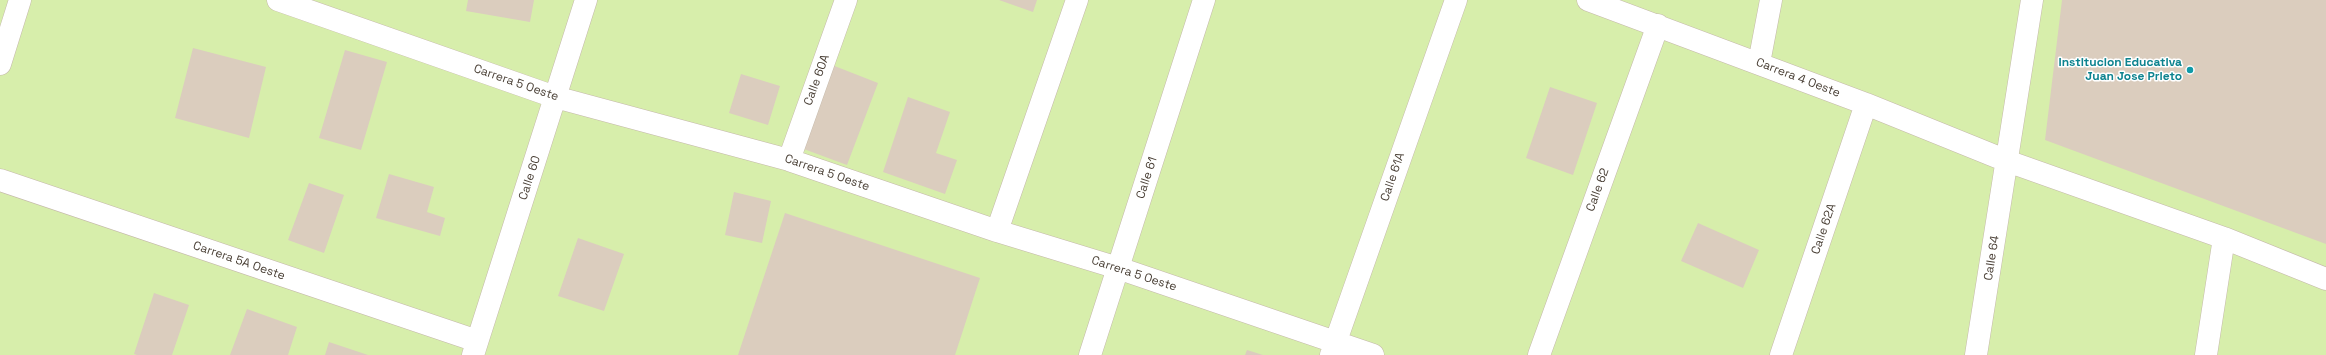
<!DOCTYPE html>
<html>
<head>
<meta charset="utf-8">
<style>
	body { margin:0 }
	canvas { display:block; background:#f5efe7 }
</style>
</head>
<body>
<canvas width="2326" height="355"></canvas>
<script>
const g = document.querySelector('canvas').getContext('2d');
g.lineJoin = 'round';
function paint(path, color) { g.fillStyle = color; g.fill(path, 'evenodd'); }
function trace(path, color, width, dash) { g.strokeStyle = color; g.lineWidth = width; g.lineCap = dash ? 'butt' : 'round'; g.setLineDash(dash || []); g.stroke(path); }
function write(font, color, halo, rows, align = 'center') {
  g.font = font + ' "Space Grotesk",sans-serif'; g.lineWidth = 3; g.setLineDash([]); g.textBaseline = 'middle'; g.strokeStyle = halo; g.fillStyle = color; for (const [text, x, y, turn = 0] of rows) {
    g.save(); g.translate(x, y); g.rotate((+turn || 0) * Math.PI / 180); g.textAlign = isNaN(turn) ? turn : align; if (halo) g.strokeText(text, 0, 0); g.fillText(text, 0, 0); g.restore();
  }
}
paint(new Path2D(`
	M0 0H2326V355H0Z`), '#d7eeab');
paint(new Path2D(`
	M468 0H534L530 22 466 11Z
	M999 0H1037L1033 12Z
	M2062 0H2326V244L2045 140Z
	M193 48 266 67 249 138 175 118Z
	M345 50 387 62 361 150 319 138Z
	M832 65 878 83 847 165 801 148Z
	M741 74 780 86 768 125 729 113Z
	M1550 87 1597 103 1573 175 1526 158Z
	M908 97 950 112 936 153 957 160 945 194 883 172Z
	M389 174 434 187 427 212 445 218 440 236 376 218Z
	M309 183 344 195 324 253 288 240Z
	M734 192 771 201 762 243 725 235Z
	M785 213 980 278 955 355H738Z
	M1698 223 1759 250 1743 288 1681 261Z
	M578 238 624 254 604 311 558 296Z
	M154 293 189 305 172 355H137L134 354Z
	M247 309 297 327 288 355H230Z
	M329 342 368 355H325Z
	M1247 350 1263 355H1245Z`), '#dbcdbe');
const minor = new Path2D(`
	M278 0 555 97 789 160 997 231 1118 268 1373 355
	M1588 0 1866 104 2007 161 2224 238 2326 279
	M1759 63 1771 0
	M0 64 20 0
	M789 160 846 0
	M0 180 477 341
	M997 231 1077 0
	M473 355 586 0
	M1090 355 1204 0
	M1331 355 1456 0
	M1539 355 1658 25
	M1781 355 1866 104
	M1976 355 2032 0
	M2206 355 2224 238`);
trace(minor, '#c5b9ab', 23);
trace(minor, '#fff', 22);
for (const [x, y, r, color] of [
	[2190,70,4,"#0f9aa8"]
]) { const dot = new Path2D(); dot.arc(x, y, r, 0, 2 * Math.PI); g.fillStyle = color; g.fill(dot); trace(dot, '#fff', 1.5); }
write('bold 12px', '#0d838f', '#fff', [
	["Institucion Educativa",2182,63],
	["Juan Jose Prieto",2182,77]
], 'right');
write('12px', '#493f35', '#fff', [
	["Carrera 4 Oeste",1798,78,21],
	["Calle 60A",817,80,-70],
	["Carrera 5 Oeste",516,83,19],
	["Carrera 5 Oeste",827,173,19],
	["Calle 61A",1393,177,-71],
	["Calle 60",530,178,-72],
	["Calle 61",1147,178,-72],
	["Calle 62",1598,190,-70],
	["Calle 62A",1824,229,-71],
	["Calle 64",1992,258,-81],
	["Carrera 5A Oeste",239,261,19],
	["Carrera 5 Oeste",1134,274,18]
]);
</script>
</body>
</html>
